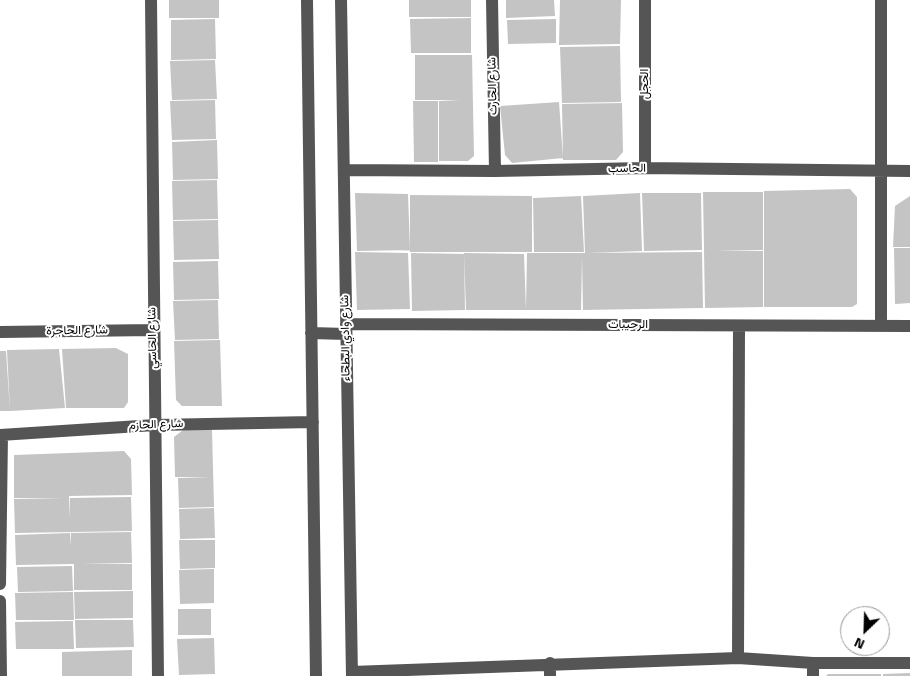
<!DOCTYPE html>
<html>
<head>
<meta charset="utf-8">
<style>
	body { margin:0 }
	#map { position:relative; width:910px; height:676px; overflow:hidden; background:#fff; font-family:"Titillium Web",sans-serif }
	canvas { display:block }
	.north { position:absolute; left:840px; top:606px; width:50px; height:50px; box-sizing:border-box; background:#fff; border:1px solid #999; border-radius:50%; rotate:204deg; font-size:14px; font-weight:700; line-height:20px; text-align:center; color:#000 }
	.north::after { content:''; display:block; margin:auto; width:18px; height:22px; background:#000; clip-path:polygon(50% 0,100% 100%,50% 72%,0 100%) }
</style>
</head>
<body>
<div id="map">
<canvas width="910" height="676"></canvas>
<div class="north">N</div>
</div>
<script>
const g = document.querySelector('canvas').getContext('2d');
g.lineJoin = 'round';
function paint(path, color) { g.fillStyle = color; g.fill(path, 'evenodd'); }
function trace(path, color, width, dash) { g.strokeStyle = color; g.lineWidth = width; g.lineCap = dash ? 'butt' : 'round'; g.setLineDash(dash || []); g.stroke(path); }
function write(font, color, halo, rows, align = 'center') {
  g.font = font + ' "Titillium Web",Vazirmatn,sans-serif'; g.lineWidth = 4; g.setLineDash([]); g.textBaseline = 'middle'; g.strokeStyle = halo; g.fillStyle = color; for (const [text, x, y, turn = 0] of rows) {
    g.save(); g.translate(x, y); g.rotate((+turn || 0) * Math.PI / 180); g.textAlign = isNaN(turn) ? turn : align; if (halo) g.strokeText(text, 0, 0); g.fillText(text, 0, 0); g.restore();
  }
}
paint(new Path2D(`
	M169 0H219V18H169Z
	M409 0H471V17H409Z
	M506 0H554L555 16 506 18Z
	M560 0H621L620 44 559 45Z
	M471 18V53H411L410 19Z
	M215 19 216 59 171 60V20Z
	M556 19V43L508 44 507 20Z
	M620 46 621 102 562 103 560 47Z
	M415 55H472L474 156 468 161H439V101L460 100H415Z
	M215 60 217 99 172 100 170 61Z
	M215 100 216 139 172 140 170 101Z
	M413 101H438V162H414Z
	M559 102 563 158 512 163 505 155 500 106Z
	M622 103 623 152 616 160H563L562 104Z
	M217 140 218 179 173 180 172 142Z
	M217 180 218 219 173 220 172 181Z
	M850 189 857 197V304L852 307H764V191Z
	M703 192H763V250H714L763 251V307L705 308Z
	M355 193 408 194 410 250 357 251Z
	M640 193 642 251 588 253 702 252 703 308 583 310 582 257 581 310H526L527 253H585L583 196Z
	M642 193H701L702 250 644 251Z
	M410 195 532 196V252H410Z
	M581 196 584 252H534L533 198Z
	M910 196V247H893L895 206Z
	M218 220 219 259 174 260 173 221Z
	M894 248H910V303L895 304Z
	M355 252 408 253 410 309 357 310Z
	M411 253 464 254 465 310 412 311Z
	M464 253 524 254 526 310H466Z
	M218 261 219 299 174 300 173 262Z
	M218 300 219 339 175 340 173 301Z
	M220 340 222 406H182L176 400 174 341Z
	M116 348 128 354V402L124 408H66L62 349Z
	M59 349 65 408 10 411 7 350Z
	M0 351H6L10 411H0Z
	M183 430H212L214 507 179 508 178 478 211 477H175L174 437Z
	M124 451 131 459 132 495 69 496 70 519V498L131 497 132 531 15 533 14 499 65 498H14V455Z
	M214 508 215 538 180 539 179 509Z
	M131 532 132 563 81 564H132V590H74V564L16 565 15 535 70 533V546L71 533Z
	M179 540H215V568L180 569Z
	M72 566 73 591 18 592 17 567Z
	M214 569V603L180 604 179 570Z
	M133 591V618L75 619 74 592Z
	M73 592 74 620H16L15 593Z
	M178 609H211V635H178Z
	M75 620H133L134 647 76 648Z
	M73 621 74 649H16L15 622Z
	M214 638 215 674 179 675 177 639Z
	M132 650V676H62V652Z
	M910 673V676H883V674Z
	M828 674H881V676H826Z`), '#c4c4c4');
trace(new Path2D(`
	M151 0 158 676
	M307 0 316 676
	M341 0 352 676
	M492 0 495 171
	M881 0V326
	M645 168V0
	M344 170 495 171 645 168 910 171
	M346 324 910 326
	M0 332 153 330
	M311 333 346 334
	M0 435 155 425 313 422
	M0 584 2 435
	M0 601 1 676
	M738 658 739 326
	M550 663V676
	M352 672 738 658 813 663H910
	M813 676V663`), '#555', 12);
write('12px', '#000', '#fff', [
	["الحجل",645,84,-90],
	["شارع الحارث",493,86,-91],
	["الحاسب",627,169,-1],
	["الرحيبات",628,325],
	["شارع الحاجرة",77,331,-1],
	["شارع الحاسي",153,338,-91],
	["شارع وادي البطحاء",346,338,-91],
	["شارع الحازم",156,425,-2]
]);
</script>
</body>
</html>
